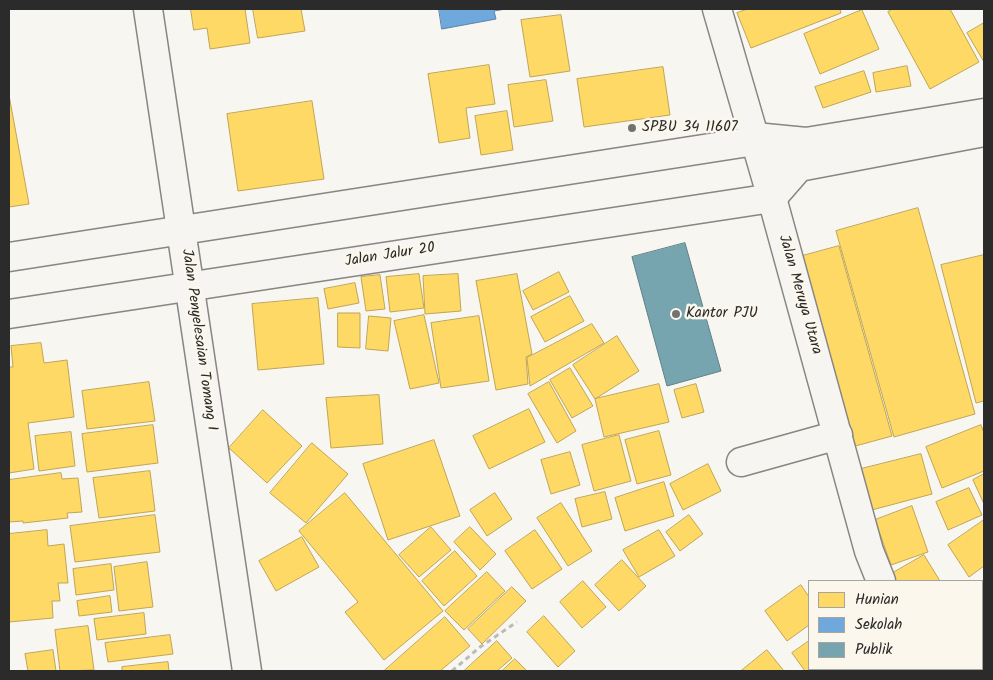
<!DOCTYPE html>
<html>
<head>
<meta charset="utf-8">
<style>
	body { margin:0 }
	#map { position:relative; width:993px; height:680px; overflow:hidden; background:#f8f6f0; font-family:Kalam,sans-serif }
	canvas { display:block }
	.frame { position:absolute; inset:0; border:10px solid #2b2b2b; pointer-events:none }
	.legend { position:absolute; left:808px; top:580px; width:175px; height:90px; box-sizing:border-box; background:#fbf7ec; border:1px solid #a8a59f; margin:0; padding:6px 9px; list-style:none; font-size:15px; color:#2b2b2b }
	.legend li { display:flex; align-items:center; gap:10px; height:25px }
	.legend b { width:25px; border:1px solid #a8a59f }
</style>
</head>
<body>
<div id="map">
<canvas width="993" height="680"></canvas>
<div class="frame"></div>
<ul class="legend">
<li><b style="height:14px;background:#ffd966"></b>Hunian</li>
<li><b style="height:14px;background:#6fa8dc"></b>Sekolah</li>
<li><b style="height:14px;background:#76a5af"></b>Publik</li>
</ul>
</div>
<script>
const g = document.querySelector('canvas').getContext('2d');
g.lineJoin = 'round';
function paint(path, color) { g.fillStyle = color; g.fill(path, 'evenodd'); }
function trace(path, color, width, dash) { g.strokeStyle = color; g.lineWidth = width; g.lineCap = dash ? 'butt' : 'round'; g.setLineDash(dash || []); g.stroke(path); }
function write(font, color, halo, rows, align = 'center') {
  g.font = font + ' Kalam,sans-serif'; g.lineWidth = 5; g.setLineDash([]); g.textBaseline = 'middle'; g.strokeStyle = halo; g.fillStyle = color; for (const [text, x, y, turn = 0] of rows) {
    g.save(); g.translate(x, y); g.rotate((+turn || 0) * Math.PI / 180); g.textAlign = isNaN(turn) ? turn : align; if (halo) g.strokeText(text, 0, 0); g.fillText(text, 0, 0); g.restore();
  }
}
const homes = new Path2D(`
	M191 9H245L250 43 210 49 207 28 194 30Z
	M253 9H301L305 31 258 38Z
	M748 9H840L841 13 751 48 737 13Z
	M893 9H950L979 62 930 89 888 12Z
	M862 10 879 49 820 74 804 34Z
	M561 15 570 71 530 77 521 20Z
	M984 23V62L967 33Z
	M489 65 495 104 466 108 470 138 439 143 428 74Z
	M907 66 911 86 876 92 873 73Z
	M663 67 670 115 584 127 577 79Z
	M864 71 871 92 823 108 815 87Z
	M546 80 553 121 514 127 508 85Z
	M9 95 29 204 9 207Z
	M312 101 324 179 238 191 227 114Z
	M507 111 513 150 481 155 475 116Z
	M918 208 975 414 894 437 836 231Z
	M839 246 892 436 848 448 795 258Z
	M984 255V401L976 403 941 265Z
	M559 272 569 292 533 310 523 291Z
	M419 274 424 308 390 312 386 277Z
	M458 274 461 311 425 314 423 276Z
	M517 274 532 354 526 357 528 384 496 390 476 281Z
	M380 275 385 309 366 311 361 277Z
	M355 283 359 303 328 309 324 289Z
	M570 296 584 321 545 342 531 317Z
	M318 298 324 364 258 370 252 304Z
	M338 313H360V348L338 347Z
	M424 315 439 383 410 389 394 321Z
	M369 316 391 318 388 351 366 349Z
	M479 316 489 381 441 388 431 323Z
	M592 324 604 343 530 386 527 358Z
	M617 336 639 371 595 399 573 365Z
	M41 343 44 363 67 360 74 417 28 423 34 469 9 473V367H13L11 346Z
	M570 368 593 406 572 418 550 380Z
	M149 382 155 421 87 429 82 391Z
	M549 382 576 431 557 443 528 394Z
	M659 384 669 422 604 437 595 399Z
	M696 384 704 412 682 418 674 390Z
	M379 395 383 444 331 448 326 398Z
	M529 409 545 442 489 469 473 436Z
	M263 410 302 446 267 483 229 448Z
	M153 425 158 463 87 472 82 434Z
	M981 425 984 433V471L942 488 926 447Z
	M659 431 671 475 637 484 625 440Z
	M71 432 75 466 39 471 35 436Z
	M619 435 631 481 594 491 582 445Z
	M434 440 460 516 388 540 363 464Z
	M312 443 348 474 306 523 270 493Z
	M570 452 580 485 551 494 541 460Z
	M921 454 932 494 868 511 857 470Z
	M708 464 721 491 683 510 670 484Z
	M150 471 155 511 99 518 93 478Z
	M61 473 62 479 78 478 82 512 67 513 68 518 23 523V521L9 522V480Z
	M984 474V504L973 480Z
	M664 482 674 516 625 531 615 498Z
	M969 488 982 515 948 530 936 502Z
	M605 492 612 519 582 527 575 499Z
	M345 493 443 611 384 660 345 612 358 602 299 531Z
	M495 493 512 519 487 536 470 510Z
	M561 503 592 551 568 566 537 518Z
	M912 506 928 552 891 565 875 520Z
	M155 515 160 552 75 562 70 526Z
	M689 515 703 534 680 551 666 532Z
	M984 520V566L969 577 948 545Z
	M431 527 451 550 419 577 399 555Z
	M470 527 496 554 480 570 454 542Z
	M47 530 48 546 64 544 68 583H58L60 601H52L53 618 9 622V534Z
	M535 530 562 569 532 589 505 551Z
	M659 530 675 556 639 577 623 550Z
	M302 537 319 567 276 591 259 561Z
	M455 551 477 576 444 606 422 581Z
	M924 555 940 581H889L886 577Z
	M622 560 646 586 619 611 595 585Z
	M147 562 153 607 119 611 114 567Z
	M111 564 114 590 76 595 73 569Z
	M487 572 505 591 464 630 445 611Z
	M583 581 606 607 582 628 560 602Z
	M801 585 809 597V625L787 641 765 611Z
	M512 587 526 601 482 644 468 629Z
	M110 596 112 612 79 616 77 601Z
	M144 613 146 634 97 640 94 619Z
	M544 616 575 651 558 667 527 632Z
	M445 617 470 646 440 671H384Z
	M88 626 94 670 60 671 55 630Z
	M170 635 173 654 108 662 105 643Z
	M497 641 512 658 497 671H464Z
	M809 641V669H825L821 671H805L792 653Z
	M982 648 984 651V671H941L939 669H982Z
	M53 650 56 671H28L25 654Z
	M767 650 784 671H741Z
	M515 659 527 671H502Z
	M168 662 169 671H122V667Z`);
paint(homes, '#ffd966');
trace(homes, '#bfa554', 1);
const schools = new Path2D(`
	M439 9H506L494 11 496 19 442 29Z`);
paint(schools, '#6fa8dc');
trace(schools, '#5b82a7', 1);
const public = new Path2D(`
	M685 243 721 371 667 386 632 257Z`);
paint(public, '#76a5af');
trace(public, '#608087', 1);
const minor = new Path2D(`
	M148 9 247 671
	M755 137 806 142 984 113
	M9 257 755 141 799 167
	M9 314 772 198 799 167 984 132
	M741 462 838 435
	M982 620 984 619`);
const major = new Path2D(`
	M717 9 772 198 869 551 881 581
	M917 669 918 671`);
trace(minor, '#878684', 31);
trace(major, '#878684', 31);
trace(new Path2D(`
	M452 671 480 647 517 622`), '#bcbab8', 3, [5, 4]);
trace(minor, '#f6f5f1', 28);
trace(major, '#f6f5f1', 28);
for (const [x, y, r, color] of [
	[632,128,5,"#737270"],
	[676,314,5,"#737270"]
]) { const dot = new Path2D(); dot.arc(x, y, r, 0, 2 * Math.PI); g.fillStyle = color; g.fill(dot); trace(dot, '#fbf7ec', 2); }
write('15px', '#2b2b2b', '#fbf7ec', [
	["SPBU 34 11607",642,128],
	["Kantor PJU",686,314]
], 'left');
write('15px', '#2b2b2b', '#fbf7ec', [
	["Jalan Jalur 20",390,256,-9],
	["Jalan Meruya Utara",799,295,74],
	["Jalan Penyelesaian Tomang I",198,340,82]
]);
</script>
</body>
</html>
